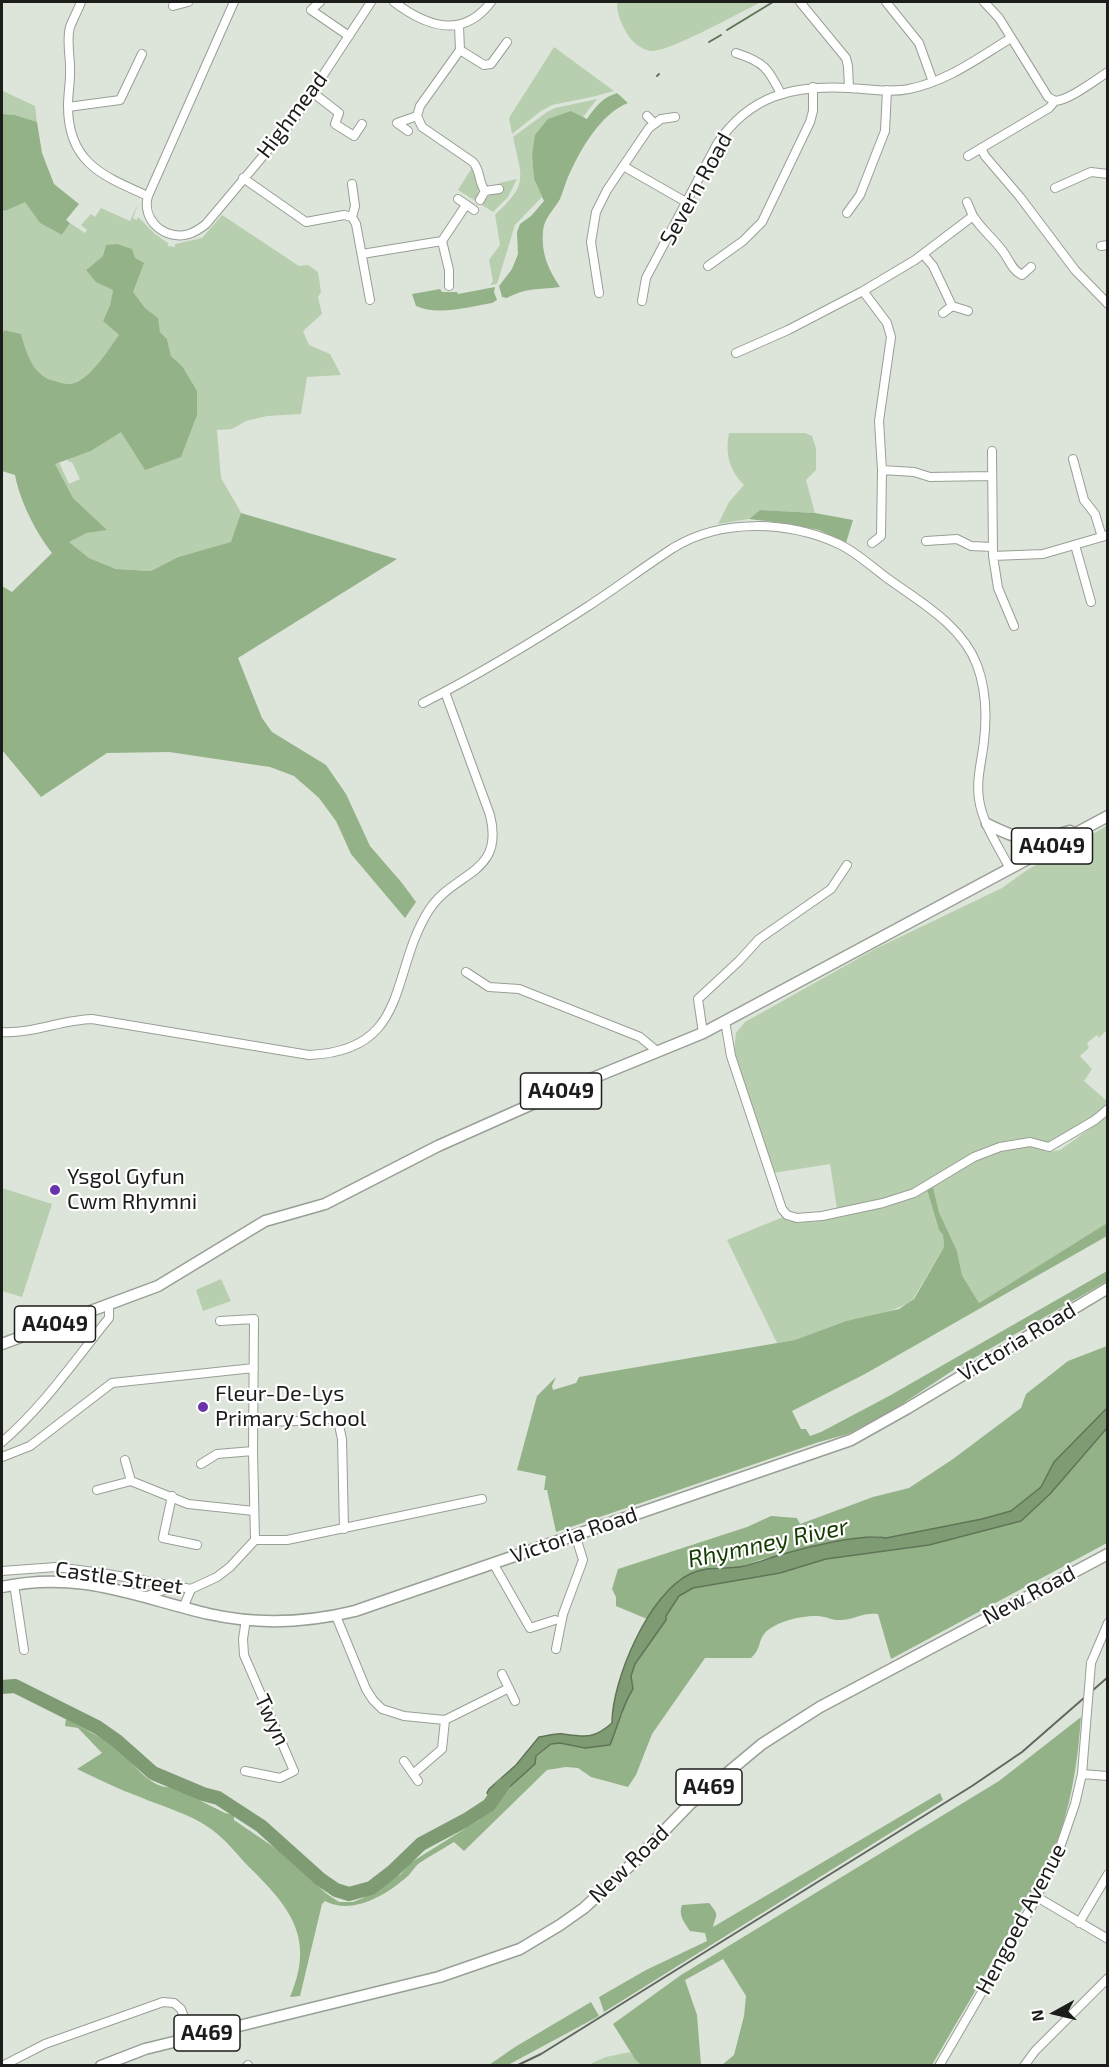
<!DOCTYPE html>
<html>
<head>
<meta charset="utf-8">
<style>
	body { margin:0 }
	#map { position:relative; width:1109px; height:2067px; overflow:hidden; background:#dde5da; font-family:"Exo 2",sans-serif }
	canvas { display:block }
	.frame { position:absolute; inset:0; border:3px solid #1b1d1a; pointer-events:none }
	.north { position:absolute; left:1025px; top:1983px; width:60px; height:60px; -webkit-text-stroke:4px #fff; paint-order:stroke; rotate:262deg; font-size:16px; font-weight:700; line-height:24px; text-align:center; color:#1b1d1a }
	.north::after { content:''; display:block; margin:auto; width:21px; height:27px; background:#1b1d1a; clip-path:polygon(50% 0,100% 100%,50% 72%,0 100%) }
</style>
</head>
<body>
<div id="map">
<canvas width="1109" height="2067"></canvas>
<div class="frame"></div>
<div class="north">N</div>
</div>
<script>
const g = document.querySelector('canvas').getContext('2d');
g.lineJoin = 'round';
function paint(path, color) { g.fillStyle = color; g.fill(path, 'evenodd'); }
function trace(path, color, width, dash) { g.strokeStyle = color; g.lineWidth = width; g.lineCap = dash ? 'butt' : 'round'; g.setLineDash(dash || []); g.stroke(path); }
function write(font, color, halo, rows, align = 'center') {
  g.font = font + ' "Exo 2",sans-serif'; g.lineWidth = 4.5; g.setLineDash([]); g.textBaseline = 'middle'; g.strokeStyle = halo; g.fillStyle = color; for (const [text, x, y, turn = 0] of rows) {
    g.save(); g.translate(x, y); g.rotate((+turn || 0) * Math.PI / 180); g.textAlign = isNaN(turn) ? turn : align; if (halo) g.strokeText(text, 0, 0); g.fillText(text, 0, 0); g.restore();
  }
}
paint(new Path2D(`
	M617 2H761C743 11 667 53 651 51 641 50 630 40 626 32 620 21 617 14 617 2Z
	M554 47 614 91 592 97 552 105 541 111 512 134 509 118Z
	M3 91 35 106 37 122 15 115 2 114Z
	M597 99 583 117 571 111 532 155 534 179 542 197 515 225 497 284 490 285 493 281 489 260 500 245 495 215C529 183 522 179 513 137L547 112 555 108Z
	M473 166C476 177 482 189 476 200L482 204 489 195 501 193 499 183 517 179 508 197 493 212 458 190Z
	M25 201 40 223 62 235 70 223 85 233 87 230 81 225 91 214 95 217 101 208 130 221 138 204 133 218 137 220 138 217 155 234 168 243V246L175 247V244L202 238 222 215 299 266 308 265 318 272 321 292 318 297 322 314 303 331 309 345 330 354 341 375 307 377 301 414 267 416 246 421 232 429 217 430 221 478 242 514 232 542 178 557 151 571 116 569 89 558 68 542 87 533 106 530 73 498 54 464 59 462 69 484 80 479 72 462H69L67 459 91 451 121 431 182 366 171 356 167 339 160 332 157 318 145 308 103 256 86 270 113 290 110 305 103 321 119 335C108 352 96 372 76 382 71 385 64 383 58 382 33 376 27 358 21 335L4 330 2 335V210L5 211Z
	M729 433H805L812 436 816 448V470L806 480 815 513 760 510 749 519 718 524 729 502 744 485C729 470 725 453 729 433Z
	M1107 826V1030L1099 1038 1097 1035 1087 1043 1089 1048 1080 1056 1092 1069 1084 1081 1107 1101V1105L1095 1117 1048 1144C997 1122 949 1177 905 1194 884 1202 859 1204 837 1209L830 1164 773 1173 734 1050 736 1033 745 1022 877 948 1002 888 1027 870Z
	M1107 1113V1223L979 1303 962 1275 957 1251 939 1212 933 1187 978 1158 993 1152 1031 1145 1047 1152 1060 1150 1102 1120Z
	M2 1188 52 1204 22 1297 2 1291Z
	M927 1190 939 1230 943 1235 944 1247 913 1299 907 1304 882 1314 846 1321 796 1340 777 1343 727 1240 783 1217 798 1223 818 1221 902 1202Z
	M221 1279 231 1301 203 1311 196 1290Z
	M630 2052 641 2065 592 2066V2063L606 2057Z`), '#b7cfae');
paint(new Path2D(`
	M617 93 628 103C600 114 580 150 568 177 565 184 563 192 560 199 554 210 544 218 543 231 541 253 548 269 560 287 537 290 528 287 507 298L502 297 499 286 512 269 518 254 517 232 520 224 531 216 544 201 534 179 532 155 535 135 548 119 571 111 587 119C596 106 602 98 617 93Z
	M2 114 15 115 37 122 42 153 54 184 79 204 66 220 70 223 62 235 40 223 25 202 5 211 2 210Z
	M117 244 132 249 135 258 144 263 133 292 145 308 158 318 160 332 167 339 171 356 182 366 197 391V415L181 457 145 470 121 432 91 451 55 464 73 498 107 530 87 533 69 542 89 558 116 569 151 571 178 557 231 542 241 513 397 559 238 658 262 718 272 732 326 765 346 794 370 846 402 883 416 902 405 918 351 854 336 821 319 798 294 776 270 767 169 752 107 753 41 797 2 750V586L12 592 52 553C35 531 20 501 15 475L2 471V335L4 330 21 334C27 355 33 376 55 381 61 383 68 385 74 383 92 377 109 349 119 335L103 321 110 305 113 290 96 282 86 270 103 256 106 245Z
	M495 287 494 292 497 300 492 303C469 307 437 316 416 306L412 294 440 289 442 292H457L458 294Z
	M760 510 815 513 853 520 846 543 819 530 782 523 749 519Z
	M933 1187 939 1212 957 1251 962 1275 979 1303 1107 1223V1236L865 1374 792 1411 801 1429H806L810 1436 821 1432 889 1396 1107 1271V1281L955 1369 893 1410 848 1434 819 1442 556 1532 547 1490H544L546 1476 517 1470 537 1396 556 1377 552 1386 553 1390 576 1383 579 1377 795 1340 846 1321 899 1309 914 1299 944 1247 943 1235 939 1230 927 1190Z
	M1107 1346V1408L1054 1462 1041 1487 1011 1511 982 1519 886 1538 876 1536 819 1545 760 1560 741 1567H717L679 1580 665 1593 647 1619 616 1606V1597L612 1589 618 1569 747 1527 771 1516 797 1518 800 1524 873 1497 909 1488 953 1459 1021 1408 1026 1394 1068 1361Z
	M1107 1428V1543L891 1659 878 1614C864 1612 855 1619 842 1620 831 1621 825 1615 815 1616 800 1616 774 1622 764 1634 758 1642 761 1649 751 1658H705L652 1734 636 1775 628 1787 591 1777 578 1768 566 1767 547 1770 464 1851 454 1842C443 1849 429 1856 418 1864 415 1867 412 1871 409 1875 388 1894 353 1916 325 1901L322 1904 300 1996 290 1997C316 1937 289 1906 247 1865 236 1853 225 1839 211 1829 191 1814 163 1807 140 1797 118 1789 98 1779 77 1769L102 1753 78 1728 65 1726 66 1719C84 1728 100 1737 116 1748 133 1761 149 1790 173 1787L225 1813 234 1815V1820L278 1850 327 1894 339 1902H353L363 1898 401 1874 410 1863 479 1820 522 1775 536 1757 551 1744 560 1743 585 1748 622 1715 624 1703 633 1689 631 1676 635 1664 666 1620V1616L679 1596 693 1588 780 1573 826 1559 929 1545 1021 1521 1050 1494Z
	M1081 1717C1078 1757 1073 1795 1060 1833 1051 1859 1036 1883 1023 1907 994 1960 962 2013 932 2065H722L734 2055 744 2016 746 1996 723 1959 685 1980 697 2015 701 2065H641L635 2059 613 2024 681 1975 999 1781Z
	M940 1793 943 1800 604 2012 599 1997 646 1970 707 1941 705 1933 690 1931C684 1922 678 1915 682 1905L709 1903C720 1916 716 1914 713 1927Z
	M591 2002 599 2016 508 2065H489L515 2047Z`), '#94b288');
const water = new Path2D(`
	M1107 1408V1428L1050 1494 1021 1521 929 1545 826 1559 780 1573 693 1588 679 1596 666 1616V1620L635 1664 631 1676 633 1689C622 1706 618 1726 610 1745L585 1748 560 1743 551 1744 536 1756 535 1764 505 1791 497 1803 487 1793 489 1789 516 1765 539 1737C547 1736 556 1733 563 1734 586 1737 594 1739 612 1723 612 1680 649 1593 690 1574 706 1566 722 1569 739 1567 750 1566 771 1557 783 1554 807 1547 863 1533 886 1538L982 1519 1011 1511 1041 1487 1054 1462Z`);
paint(water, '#7e9b73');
trace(water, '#607558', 1.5);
trace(new Path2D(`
	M727 30 773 2
	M709 42 721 35
	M657 76 659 74`), '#607558', 2);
trace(new Path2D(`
	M2 1687 15 1686 97 1727 117 1741 153 1773 203 1794 218 1798 261 1826 320 1879 336 1890 349 1894 371 1888 393 1871 421 1844 466 1820 489 1805 503 1785`), '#7e9b73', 14);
const minor = new Path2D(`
	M81 2C78 10 73 19 70 27 66 41 71 59 70 74 70 84 68 95 68 106 68 163 103 176 148 196
	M234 2 148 196C141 220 165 241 189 234 195 232 201 228 206 224L295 118 371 2
	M320 2 311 10 349 36
	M394 2C426 26 462 40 491 2
	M800 2 846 58 848 66 849 88
	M886 2 919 43 933 82
	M984 2 999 18 1048 97 1055 101
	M173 6 188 2
	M459 26 460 50 420 106 417 116 422 127 473 162C481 171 478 182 485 191
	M460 50 484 65 491 64 507 42
	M736 53C764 62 768 68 781 94
	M312 92 339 113 335 124 354 136 362 124
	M68 107 120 100 142 54
	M647 116 654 123
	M408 131 397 123 417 116
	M981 148 985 156 1020 197 1075 270 1108 304
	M968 156 1049 108 1055 101C1070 100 1095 80 1108 72
	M623 166 686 202
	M243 178 306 222 344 215 352 217 356 224 370 300
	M352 184 355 206 352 217
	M1055 188 1091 172 1108 174
	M485 191 499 189
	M458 199 474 210
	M480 200 485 191
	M847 213 860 195 885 131 887 90
	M973 216C982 230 992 237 1001 249 1009 258 1011 270 1022 275L1031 267
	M442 241 449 270V286
	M1101 246 1108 245
	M362 254 442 241 466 205
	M923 254 933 266 952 306 968 311
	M708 266 743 241 762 222 810 122 813 111V87
	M599 293 591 242 596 212 607 190 649 128 661 119 675 117
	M642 301 646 278 717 144C750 95 793 85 849 88 869 89 889 93 909 89 948 81 978 58 1011 38
	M943 313 952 306
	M736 353 788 330 863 291
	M992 451 993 556 1043 554 1108 535
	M1073 459 1084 500 1095 514 1102 537
	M882 470 914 472 930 477 992 476
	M926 541 957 539 971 546 992 547
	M872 543 881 536 882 470 879 421 891 337 887 323 863 291 915 260 973 216 967 202
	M1075 545 1091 602
	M993 556 998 588 1014 626
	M423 703C480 674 534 641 587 607 616 588 644 567 673 548 722 518 788 521 839 544 856 552 872 567 887 578 920 602 962 625 977 665 986 689 987 715 984 741 982 760 976 779 979 799 982 823 999 847 1010 869
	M466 972 489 987 519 989 640 1037 658 1052
	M725 1021 731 1056 782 1209 787 1215 797 1218 822 1216 883 1203 914 1193 974 1157 1000 1147 1030 1142 1049 1147 1095 1120 1108 1109
	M2 1032C32 1034 61 1020 92 1019L309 1055C411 1051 389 973 429 910 454 871 505 875 490 815L445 692
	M703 1033 698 999 739 961 759 939 831 889 847 865
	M220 1321 254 1319 253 1451 255 1540
	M253 1422 298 1421 325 1418 338 1421 342 1439 344 1529
	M2 1442C44 1406 74 1361 109 1318V1305
	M2 1457 30 1446 112 1383 254 1368
	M125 1460 131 1481
	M201 1464 217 1454 253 1451
	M97 1490 131 1481 188 1504 254 1511
	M172 1496 163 1538 197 1545
	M255 1540H287L482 1499
	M493 1563 530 1628 555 1620
	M2 1571 56 1567 102 1573 191 1589 217 1577 230 1567 255 1540
	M14 1584 24 1650
	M147 1596 172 1587
	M184 1606 191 1589
	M336 1616 366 1689 373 1700 382 1709 404 1716 445 1720 509 1688
	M556 1649 563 1614 583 1560 575 1534
	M1091 1663 1108 1623
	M502 1674 515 1701
	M404 1761 418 1781
	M245 1771 280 1778 294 1771 244 1655 243 1639 246 1619
	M413 1774 442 1749 445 1720
	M1082 1774 1108 1776
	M1037 1897 1108 1939
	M1079 1923 1108 1874
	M2 2066 45 2044 163 2002 174 2003 181 2009 191 2037
	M247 2066 248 2065
	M939 2066 1033 1904 1057 1856 1075 1804 1082 1774 1087 1712
	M1024 2066 1035 2051 1108 1978`);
const major = new Path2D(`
	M987 824C1023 842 1032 843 1070 831
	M2 1344 158 1286 265 1221 325 1204 438 1146 566 1089 703 1033 1108 816
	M2 1587C79 1570 136 1597 209 1614 258 1625 306 1623 355 1611L851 1440 908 1408 1108 1288
	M101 2066 145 2049 439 1977 520 1949 560 1925 584 1908 635 1861 690 1804 762 1744 820 1707 1108 1554`);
trace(minor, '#989f95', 10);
trace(major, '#989f95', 13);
trace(minor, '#fff', 8);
trace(major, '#fff', 10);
trace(new Path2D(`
	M516 2066 541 2054 972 1786 1022 1752 1108 1677`), '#626660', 2);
const minorBridge = new Path2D(`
	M1087 1712 1091 1663`);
trace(minorBridge, '#989f95', 10, []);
trace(minorBridge, '#fff', 8);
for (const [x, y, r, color] of [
	[55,1190,6,"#6a33aa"],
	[203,1407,6,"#6a33aa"]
]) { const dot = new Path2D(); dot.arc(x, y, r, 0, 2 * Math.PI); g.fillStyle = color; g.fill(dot); trace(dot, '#fff', 2); }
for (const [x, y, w] of [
	[1052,846,81],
	[561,1091,81],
	[55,1324,81],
	[709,1787,66],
	[207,2033,66]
]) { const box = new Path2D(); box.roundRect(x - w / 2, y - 18, w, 36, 4.5); g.fillStyle = '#fff'; g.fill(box); trace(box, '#1b1d1a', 1.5); }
write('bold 21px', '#1b1d1a', null, [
	["A4049",1052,846],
	["A4049",561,1091],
	["A4049",55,1324],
	["A469",709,1787],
	["A469",207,2033]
]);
write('22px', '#1b1d1a', '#fff', [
	["Highmead",292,115,-53],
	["Severn Road",696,189,-61],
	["Victoria Road",1017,1342,-31],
	["Victoria Road",574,1535,-19],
	["Castle Street",119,1578,8],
	["New Road",1029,1595,-28],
	["Twyn",272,1720,65],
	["New Road",629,1864,-44],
	["Hengoed Avenue",1021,1919,-62]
]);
write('22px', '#1b1d1a', '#fff', [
	["Ysgol Gyfun",67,1177],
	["Cwm Rhymni",67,1202],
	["Fleur-De-Lys",215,1394],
	["Primary School",215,1419]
], 'left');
write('italic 24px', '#143a00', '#fff', [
	["Rhymney River",768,1543,-12]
]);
</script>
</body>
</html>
